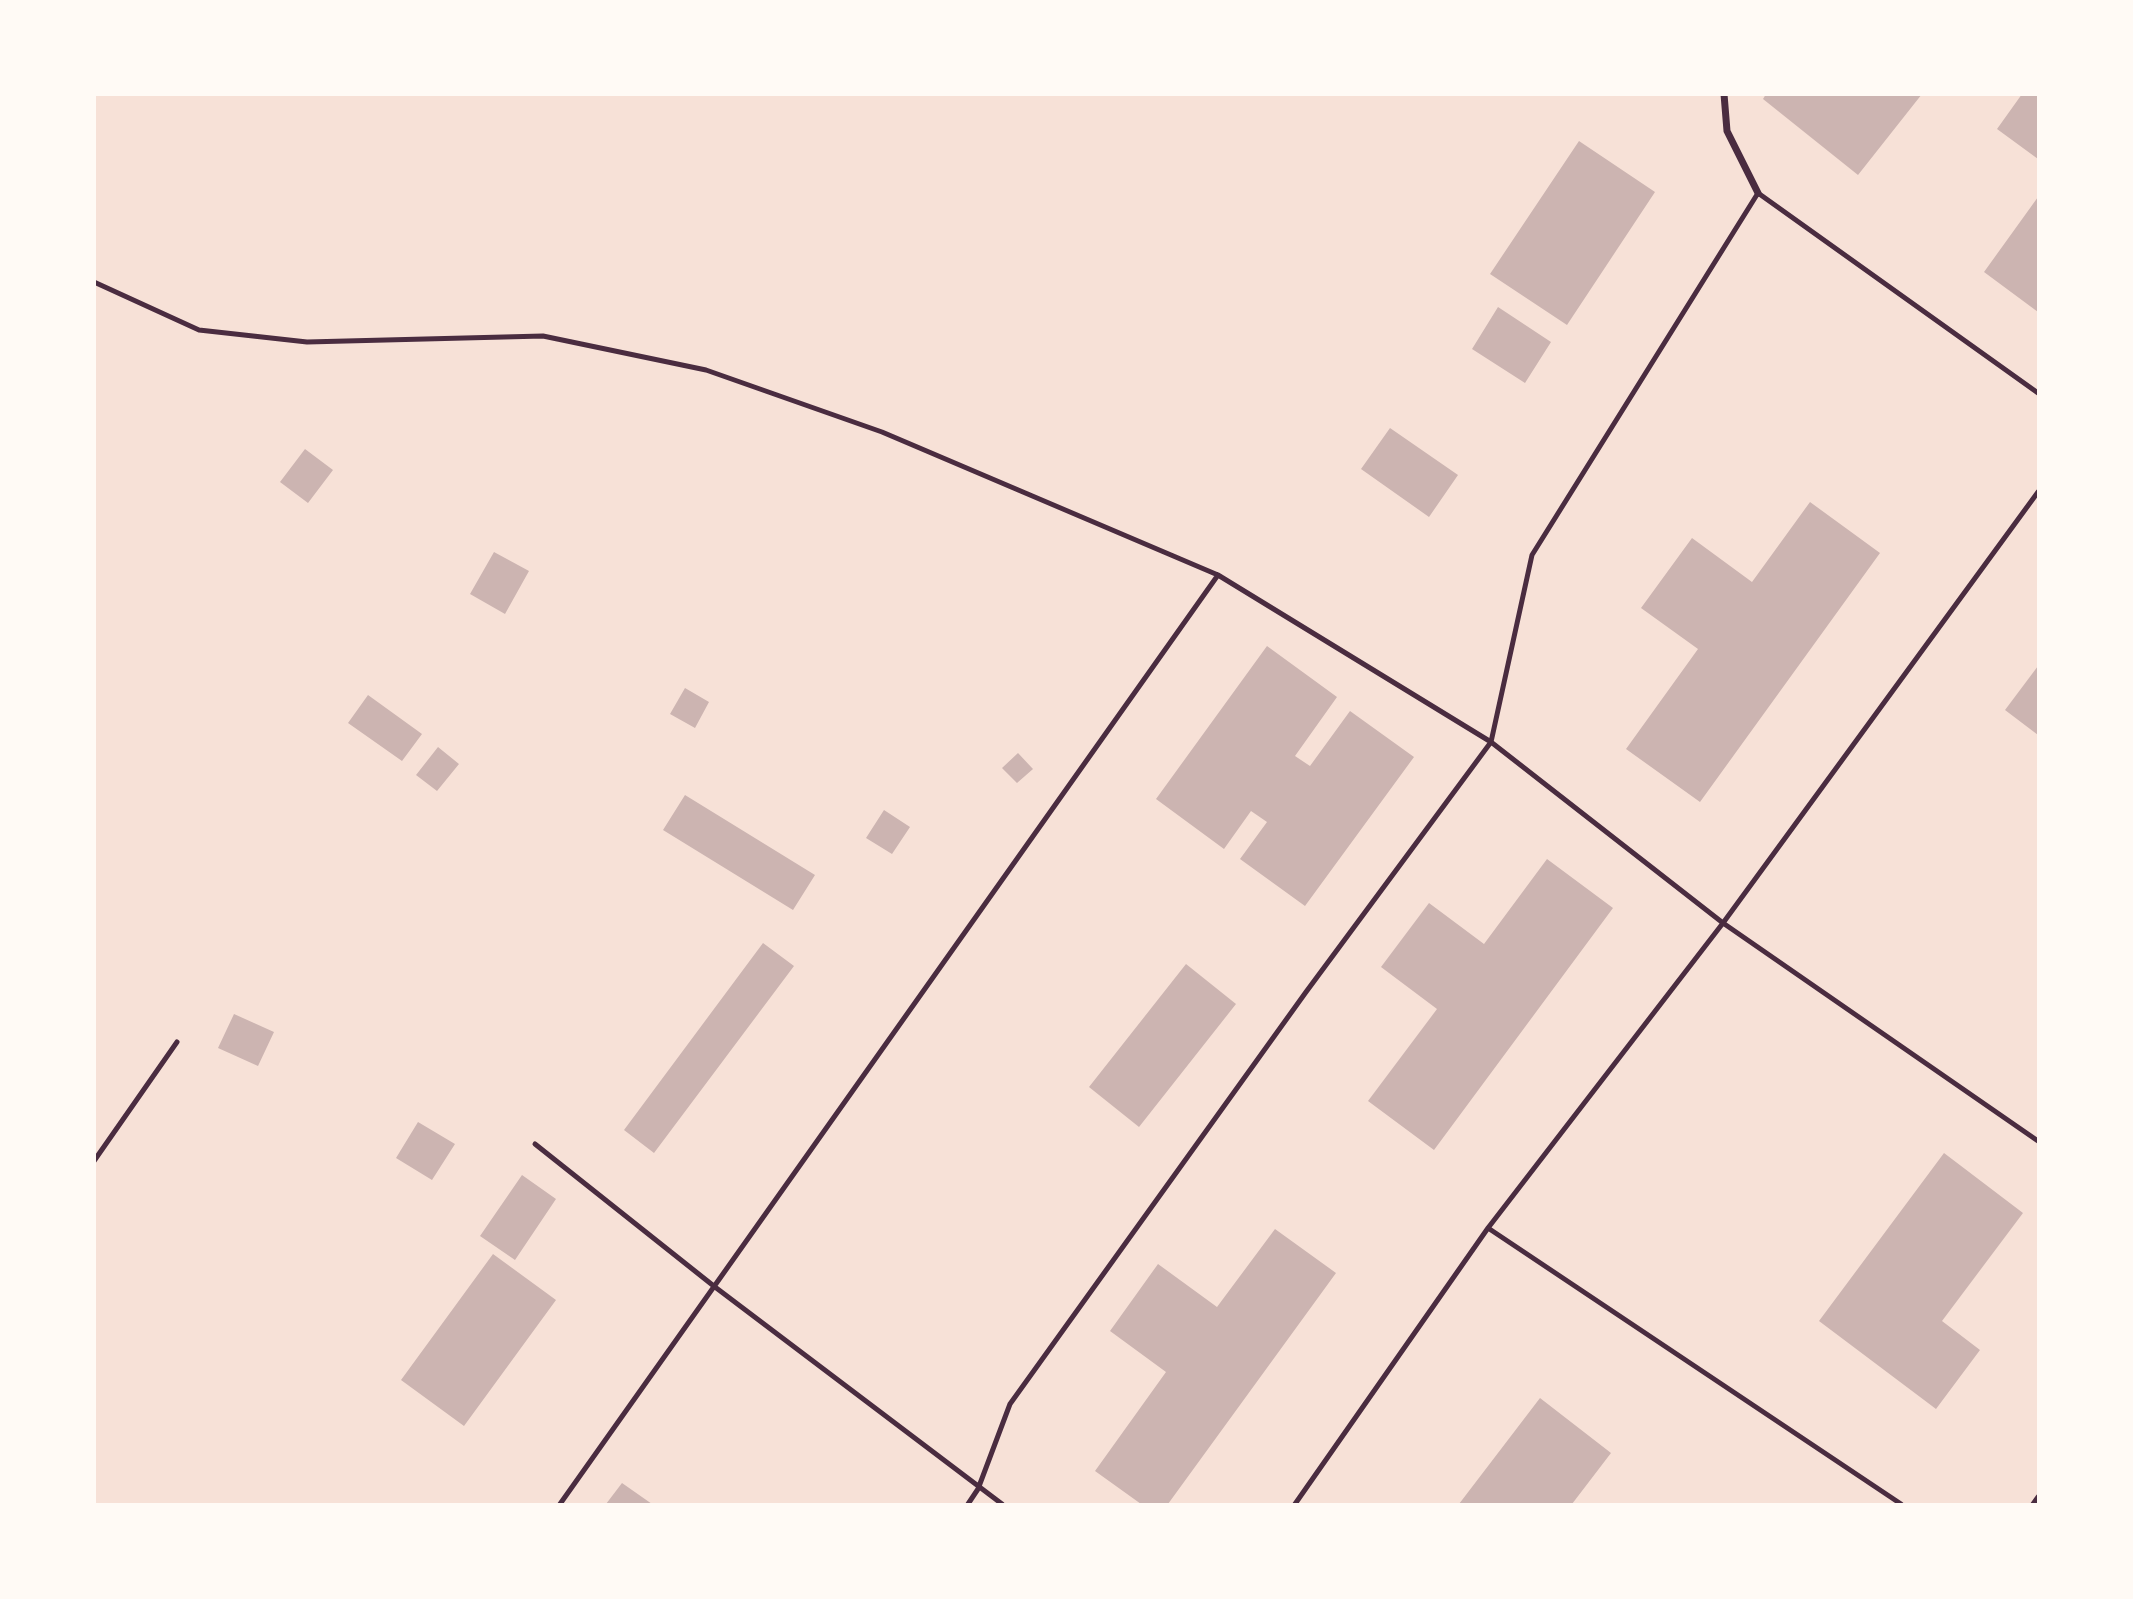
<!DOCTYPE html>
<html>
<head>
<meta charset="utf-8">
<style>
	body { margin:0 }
	#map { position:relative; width:2133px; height:1599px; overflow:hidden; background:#f7e1d7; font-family:"Public Sans",sans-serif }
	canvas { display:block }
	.frame { position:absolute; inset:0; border:96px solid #fffaf5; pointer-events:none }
</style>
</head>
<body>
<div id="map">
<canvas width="2133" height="1599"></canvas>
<div class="frame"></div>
</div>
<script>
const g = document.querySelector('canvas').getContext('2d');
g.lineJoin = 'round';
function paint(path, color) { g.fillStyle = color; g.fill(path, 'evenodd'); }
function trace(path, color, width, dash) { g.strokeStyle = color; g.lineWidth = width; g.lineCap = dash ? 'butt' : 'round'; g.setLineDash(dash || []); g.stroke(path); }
paint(new Path2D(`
	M1766 94H1922L1858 175 1763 99Z
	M2022 94H2038V159L1997 129Z
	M1579 141 1655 192 1567 325 1490 274Z
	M2038 197V312L1984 272Z
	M1498 307 1551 342 1525 383 1472 349Z
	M1390 428 1458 475 1429 517 1361 469Z
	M305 449 333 470 308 503 280 482Z
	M1810 502 1880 553 1700 802 1626 749 1698 649 1641 608 1692 538 1752 582Z
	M494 552 529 571 505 614 470 594Z
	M1267 646 1337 697 1295 756 1310 766 1350 711 1414 757 1305 906 1240 859 1267 822 1251 811 1224 849 1156 799Z
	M2038 666V735L2005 710Z
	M685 688 709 702 695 728 670 714Z
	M368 695 422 734 402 761 348 723Z
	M438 747 459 764 437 791 416 775Z
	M1018 753 1033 769 1017 783 1002 768Z
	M685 795 815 875 793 910 663 830Z
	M884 810 910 827 892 854 866 838Z
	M1547 859 1613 908 1434 1150 1368 1101 1437 1009 1381 967 1429 903 1484 944Z
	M763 943 794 966 654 1153 624 1130Z
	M1186 964 1236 1004 1139 1127 1089 1087Z
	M234 1014 274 1032 258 1066 218 1048Z
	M418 1122 455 1144 432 1180 396 1158Z
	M1944 1153 2023 1213 1942 1321 1980 1350 1936 1409 1819 1321Z
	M522 1175 556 1199 515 1260 480 1236Z
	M1275 1229 1336 1273 1168 1504H1141L1095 1471 1166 1372 1110 1331 1158 1264 1217 1307Z
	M493 1254 556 1300 464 1426 401 1380Z
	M1540 1398 1611 1453 1572 1504H1459Z
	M622 1483 652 1504H606Z`), '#ccb4b1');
trace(new Path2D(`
	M94 282 199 330 307 342 543 336 706 370 882 432 1218 575 1491 742 1723 923 2038 1141
	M535 1144 715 1287 1002 1504
	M94 1161 177 1042
	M1488 1228 1901 1504
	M560 1504 1218 575
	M968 1504 978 1489 1010 1404 1306 992 1491 742 1532 555 1758 193 2038 393
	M1295 1504 1488 1228 1723 923 2038 492
	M2033 1504 2038 1497`), '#4a2c40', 5);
trace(new Path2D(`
	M1724 94 1727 131 1758 193`), '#4a2c40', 7);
</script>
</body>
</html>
